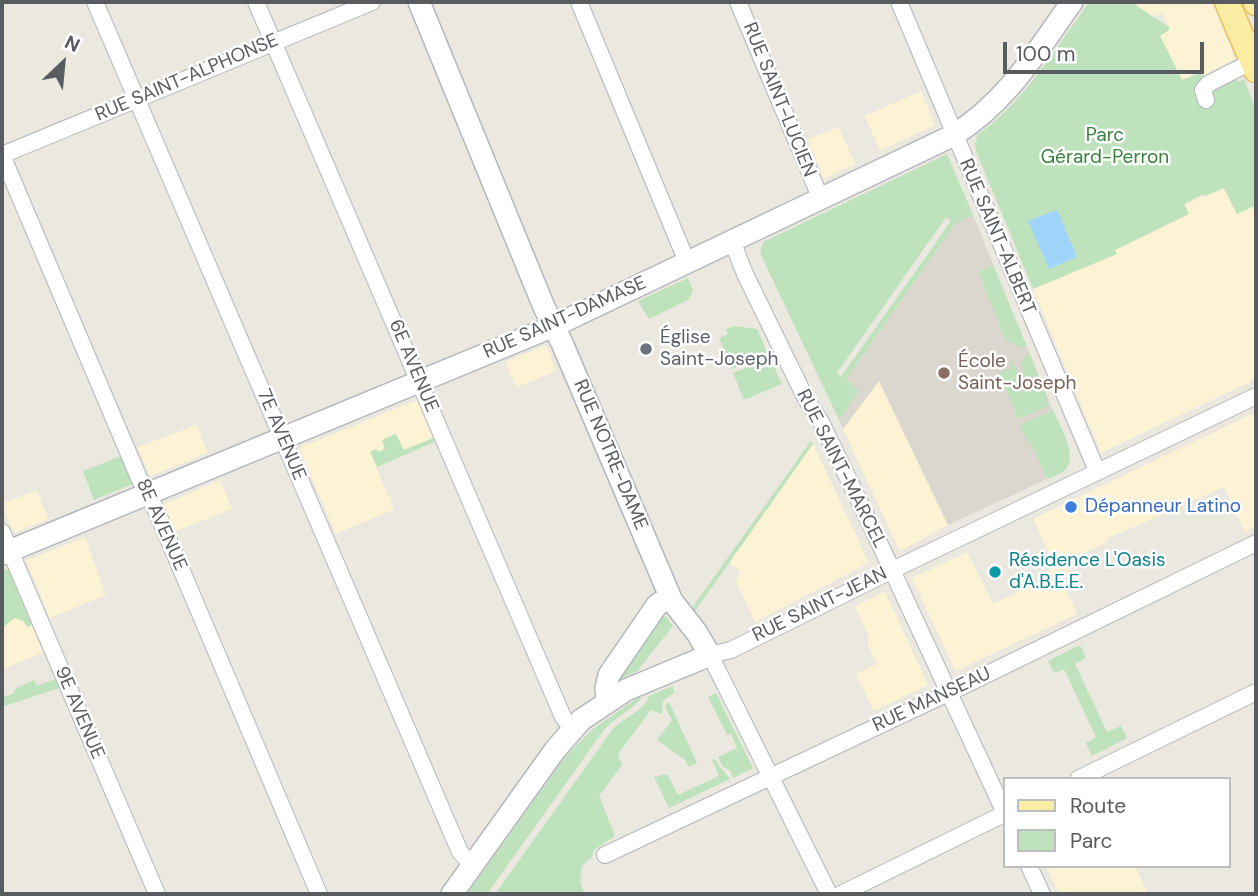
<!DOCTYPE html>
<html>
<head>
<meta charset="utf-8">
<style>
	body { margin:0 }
	#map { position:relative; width:1258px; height:896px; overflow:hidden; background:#ebe8df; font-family:"DM Sans",sans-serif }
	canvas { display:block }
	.frame { position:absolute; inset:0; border:4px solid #585c60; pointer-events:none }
	.legend { position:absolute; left:1003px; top:777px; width:228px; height:91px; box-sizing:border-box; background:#fff; border:2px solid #bcbebf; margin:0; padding:9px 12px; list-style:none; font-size:21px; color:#585c60 }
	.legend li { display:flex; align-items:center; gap:14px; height:35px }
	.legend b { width:35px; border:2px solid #bcbebf }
	.north { position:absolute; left:28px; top:28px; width:70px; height:70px; -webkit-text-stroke:5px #fff; paint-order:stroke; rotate:26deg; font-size:19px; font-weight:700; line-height:28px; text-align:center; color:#585c60 }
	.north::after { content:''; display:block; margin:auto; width:24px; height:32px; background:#585c60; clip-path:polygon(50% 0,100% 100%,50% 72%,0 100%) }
	.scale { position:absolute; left:1003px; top:42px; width:201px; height:32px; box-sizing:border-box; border:4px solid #585c60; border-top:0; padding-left:9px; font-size:21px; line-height:24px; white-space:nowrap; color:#585c60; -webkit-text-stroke:5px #fff; paint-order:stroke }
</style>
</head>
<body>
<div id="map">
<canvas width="1258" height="896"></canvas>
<div class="frame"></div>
<ul class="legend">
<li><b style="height:9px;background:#fbeca4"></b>Route</li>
<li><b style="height:19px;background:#bde2bc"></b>Parc</li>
</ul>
<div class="north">N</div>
<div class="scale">100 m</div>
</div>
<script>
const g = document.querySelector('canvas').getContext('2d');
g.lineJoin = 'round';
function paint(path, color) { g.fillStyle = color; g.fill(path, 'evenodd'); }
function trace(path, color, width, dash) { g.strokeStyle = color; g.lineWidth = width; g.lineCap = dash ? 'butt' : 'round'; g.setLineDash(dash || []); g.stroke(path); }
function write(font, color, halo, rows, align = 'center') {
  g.font = font + ' "DM Sans",sans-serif'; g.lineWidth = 5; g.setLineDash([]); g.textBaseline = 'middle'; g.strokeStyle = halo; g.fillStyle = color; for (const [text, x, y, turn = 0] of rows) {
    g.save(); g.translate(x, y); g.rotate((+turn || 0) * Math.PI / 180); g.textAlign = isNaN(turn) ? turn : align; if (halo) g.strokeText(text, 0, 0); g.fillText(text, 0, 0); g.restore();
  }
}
paint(new Path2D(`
	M1131 2H1212L1235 59 1203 76 1200 72 1183 81 1160 36 1169 30 1162 13 1152 17Z
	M921 91 935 125 880 151 865 116Z
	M839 127 855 164 824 179 808 139Z
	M1224 188 1237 214 1256 205V379L1101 453 1033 289 1116 254 1115 250 1189 214 1184 204Z
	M546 345 556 371 516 388 505 362Z
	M879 381 948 525 902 550 899 549 843 429Z
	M417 400 434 442 376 467 394 509 336 534 299 448Z
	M1256 412V526L1245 532 1224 487 1107 539 1106 543 1068 560 1071 567 1062 581 1077 614 956 671 912 578 967 552 993 604 1051 576 1049 570 1055 566 1033 519Z
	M196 425 208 453 150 476 138 447Z
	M813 444 869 563 755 622 736 582 740 571 729 563Z
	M220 480 232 509 174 532 162 505Z
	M36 490 49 519 14 533 2 504Z
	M85 537 106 595 50 618 26 561Z
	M8 569 43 652 2 670V571Z
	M885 592 928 685 874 711 856 674 877 664 867 643 869 637 855 606Z
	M1046 866H1135L1148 894H1059Z`), '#fcf2d4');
paint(new Path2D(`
	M973 215 1068 448 1070 460 1062 472 948 525 879 381 843 429 839 420 860 391 845 380 847 378 955 223Z`), '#dbd7ce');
paint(new Path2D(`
	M1089 2H1131L1169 27V30L1160 36 1182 80 1201 72 1204 77 1198 86 1200 100 1213 94 1214 89 1236 78 1238 82 1244 79 1256 110V205L1237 214 1224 188 1205 196 1203 194 1184 204 1189 214 1115 250 1117 254 1033 289 976 151 975 143 977 139 976 136C1025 101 1054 51 1089 2Z
	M947 154 973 215 955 224 847 378 846 380 860 391 839 420 760 253 763 242ZM946 217 951 221 841 377 837 373Z
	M993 265 1026 345 1020 348 1010 341H1006L978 271Z
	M688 278 693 290 688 300 649 319 638 301Z
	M734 326 757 329 768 354 732 369 719 338 728 334 726 329Z
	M1029 352 1050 405 1018 419 999 373 1011 368 1010 363 1013 361 1018 375 1024 373 1021 364Z
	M770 358 782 384 744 400 733 373Z
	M1053 410C1059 425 1078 454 1066 469 1062 474 1053 476 1047 479L1031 443 1028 444 1020 425Z
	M396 434 404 450 433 438 434 442 377 467 370 452 376 449 378 452 385 449 382 440Z
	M811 441 813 444 695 611 692 608Z
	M121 456 133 484 94 500 83 471Z
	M8 569 32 625 27 627 23 621 15 618 2 628V571Z
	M660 615 666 617 673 626 637 671 615 682Z
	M1080 645 1086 658 1075 664 1107 732 1121 726 1127 738 1092 756 1086 743 1096 737 1064 669 1054 673 1048 661Z
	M55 679 59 688 2 707V698L14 693 16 688 34 680 37 686Z
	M673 686 674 693 663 701 662 714 651 710 618 754 622 765 599 796 615 836 594 850 592 857 582 866 580 883 585 894H495L612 730C622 718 645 711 649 696Z
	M716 693 753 768 733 778 730 770 723 767 718 757 737 748 731 734 727 735 708 697Z
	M639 697 641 699C630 711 614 718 603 731L487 894H467L566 756 593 729Z
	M669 702 697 763 689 767 685 760 657 740 672 720 666 709V704Z
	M715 759C719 768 725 771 730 779L669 808 654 777 667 774 678 795 719 776 712 760Z`), '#bde2bc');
paint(new Path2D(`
	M1057 210 1077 257 1049 269 1028 221Z`), '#a0d4fb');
const street = new Path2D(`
	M95 2 460 852 472 865
	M256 2 563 717 572 729
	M579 2 687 262
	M738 2 820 197
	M899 2 1097 471
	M1206 100 1203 90 1208 84 1253 61
	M2 155 139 478 156 510 319 894
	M2 155 372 2
	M732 241 745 274 806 399 821 422 884 553 1004 811
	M2 532 157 894
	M1078 779 1256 692
	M605 855 967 684 1256 543
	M1029 866 1042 894
	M829 894 710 655 731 650 905 564 1256 396
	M841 894 1004 814`);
const secondary = new Path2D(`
	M419 2 544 307 562 343 672 601 697 633 710 655 626 690 581 720 555 750 452 894
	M2 554 554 326 954 135C1008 101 1036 52 1072 2
	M607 701 606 688 609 675 657 605 670 597`);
const primary = new Path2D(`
	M1227 2 1256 70
	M1256 2V3`);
trace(street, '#b2b6ba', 18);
trace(secondary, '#b3b7bc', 24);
trace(primary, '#eac059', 27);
trace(street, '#fff', 16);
trace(secondary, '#fff', 21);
trace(primary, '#fbeca4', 24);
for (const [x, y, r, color] of [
	[646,349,7,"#6b7280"],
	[944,373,7,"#8d6e63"],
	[1071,507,7,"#3f7fe0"],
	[995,572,7,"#0f9aa8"]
]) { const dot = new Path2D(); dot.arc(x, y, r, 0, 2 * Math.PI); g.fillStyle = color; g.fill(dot); trace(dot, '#fff', 2.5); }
write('19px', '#585c60', '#fff', [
	["RUE SAINT-ALPHONSE",187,78,-23],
	["RUE SAINT-LUCIEN",779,100,68],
	["RUE SAINT-ALBERT",997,237,67],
	["RUE SAINT-DAMASE",565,318,-24],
	["6E AVENUE",413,366,67],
	["7E AVENUE",281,435,67],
	["RUE NOTRE-DAME",610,455,67],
	["RUE SAINT-MARCEL",841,469,63],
	["8E AVENUE",161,525,66],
	["RUE SAINT-JEAN",820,605,-26],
	["RUE MANSEAU",932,700,-25],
	["9E AVENUE",79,713,67]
]);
write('19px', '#37803a', '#fff', [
	["Parc",1105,136],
	["Gérard-Perron",1105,158]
]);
write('19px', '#5b616d', '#fff', [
	["Église",660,338],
	["Saint-Joseph",660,360]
], 'left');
write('19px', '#785e54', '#fff', [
	["École",958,362],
	["Saint-Joseph",958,384]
], 'left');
write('19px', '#366cbe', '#fff', [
	["Dépanneur Latino",1085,507]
], 'left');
write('19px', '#0d838f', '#fff', [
	["Résidence L'Oasis",1009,561],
	["d'A.B.E.E.",1009,583]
], 'left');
</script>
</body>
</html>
